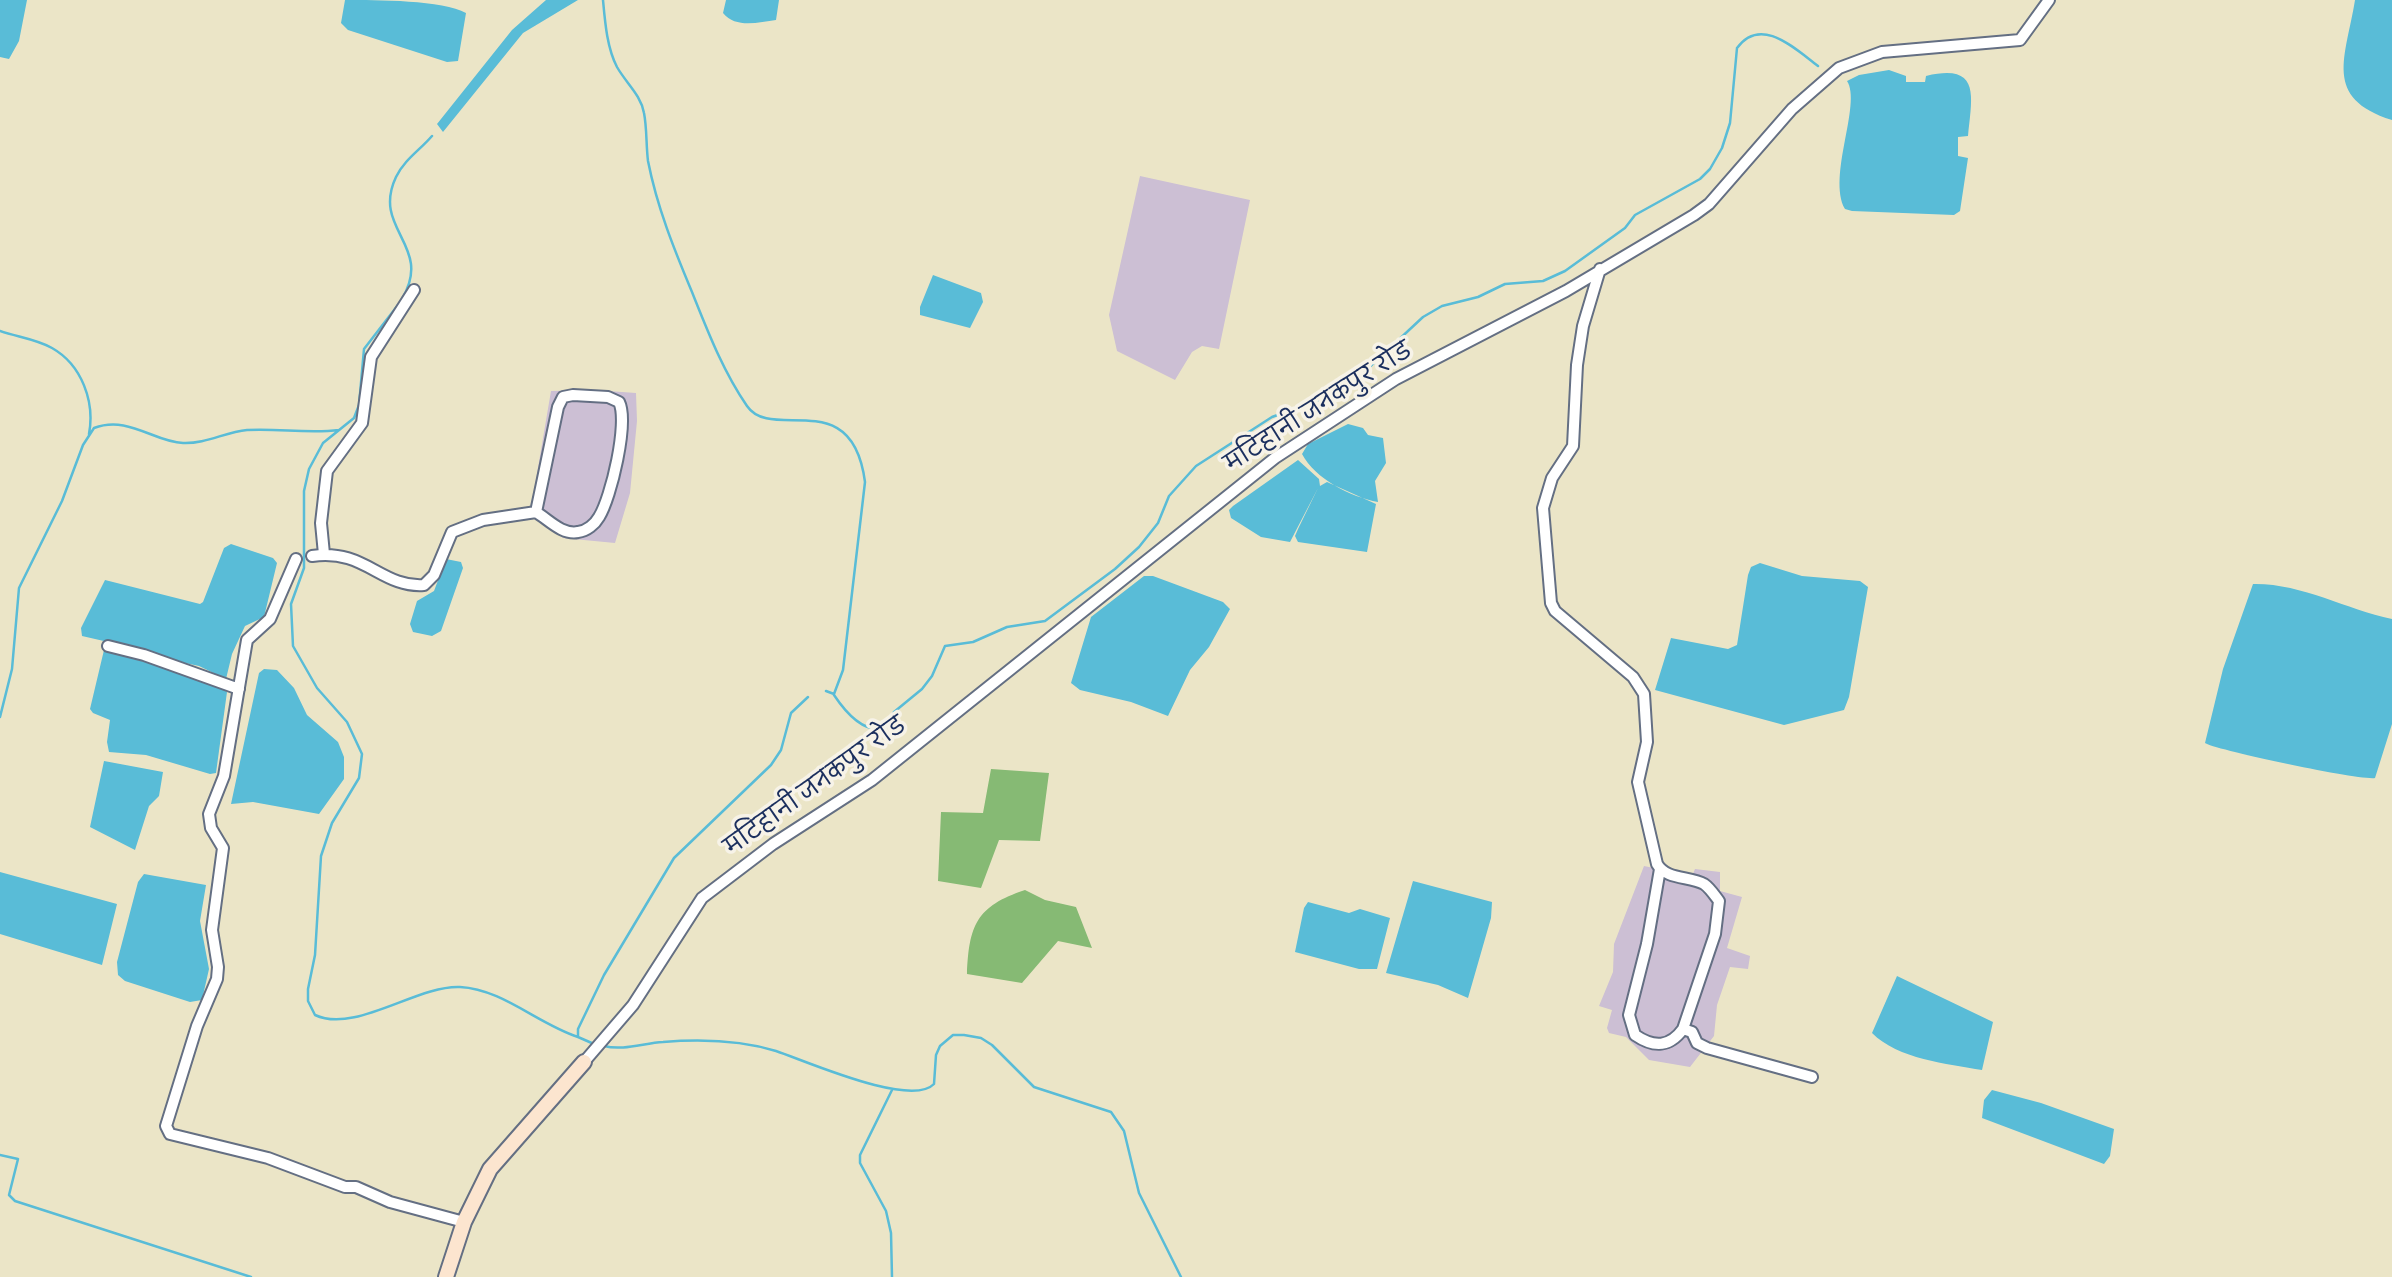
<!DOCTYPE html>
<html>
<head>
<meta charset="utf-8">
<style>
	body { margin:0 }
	canvas { display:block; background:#ebe5c7 }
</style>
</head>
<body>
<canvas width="2392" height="1277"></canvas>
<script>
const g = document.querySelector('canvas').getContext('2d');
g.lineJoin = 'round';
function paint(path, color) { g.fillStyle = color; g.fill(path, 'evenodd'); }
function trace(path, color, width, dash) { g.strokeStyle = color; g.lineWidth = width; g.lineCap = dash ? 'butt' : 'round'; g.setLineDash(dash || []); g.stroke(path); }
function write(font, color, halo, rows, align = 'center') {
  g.font = font + ' Sriracha,"Playpen Sans Deva",sans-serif'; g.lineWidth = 7; g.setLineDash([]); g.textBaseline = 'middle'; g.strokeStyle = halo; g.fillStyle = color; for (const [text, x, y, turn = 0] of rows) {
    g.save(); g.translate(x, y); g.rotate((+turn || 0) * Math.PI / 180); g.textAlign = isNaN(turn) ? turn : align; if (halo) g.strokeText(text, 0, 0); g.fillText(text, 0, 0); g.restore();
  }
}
paint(new Path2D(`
	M1140 176 1250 200 1219 349 1202 346 1192 352 1175 380 1117 351 1109 315Z
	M594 390 636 393 637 421 630 493 615 543 563 538 532 503 551 391Z
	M1644 866 1692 876 1695 869 1720 872V891L1742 897 1727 948 1750 956 1748 969 1730 967 1717 1005 1714 1036 1690 1067 1649 1060 1626 1037 1609 1033 1607 1028 1612 1010 1599 1006 1613 972 1614 944Z`), '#ccbfd4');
paint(new Path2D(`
	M991 769 1049 773 1040 841 999 840 981 888 938 881 941 812 983 813Z
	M1025 890 1045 900 1076 907 1092 948 1058 941 1022 983 967 974C969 926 976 906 1025 890Z`), '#86ba74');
paint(new Path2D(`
	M0 0H27L19 41 9 59 0 57Z
	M345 0C377 0 443 0 466 13L458 61 447 62 348 30 341 23Z
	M546 0H578L523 33 443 132 437 124 512 30Z
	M726 0H779L776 20C759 22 736 29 723 13Z
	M2355 0H2392V120C2322 98 2346 57 2355 0Z
	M1889 70 1906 76V82H1925L1926 76C1981 63 1972 96 1968 136L1958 137V156L1968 158 1960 211 1954 215 1852 211 1845 209C1827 176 1862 104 1847 81L1859 75Z
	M933 275 981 293 983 302 970 328 920 315V307Z
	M1348 424 1363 428 1368 435 1383 438 1386 463 1375 481 1378 502C1351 497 1315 479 1302 454L1308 444Z
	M1298 460 1319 479 1320 486 1327 482 1376 504 1367 552 1298 542 1295 536 1298 529 1318 488 1290 542 1261 537 1231 518 1229 510 1233 506Z
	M231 544 273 558 277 563 264 617 245 626 232 654 226 679 199 666 171 660 156 653 82 636 81 628 105 580 200 604 203 602 224 548Z
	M446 559 461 562 463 568 441 631 432 636 413 632 410 624 417 601 434 591Z
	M1760 563 1802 576 1860 581 1868 587 1849 697 1844 710 1784 725 1655 690 1671 638 1728 649 1737 645 1748 575 1751 567Z
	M1144 576H1153L1223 602 1230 609 1209 647 1190 670 1168 716 1131 702 1080 690 1071 683 1091 617Z
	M2253 584C2301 583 2345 609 2392 619V724L2375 778C2361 781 2212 749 2205 743L2223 669Z
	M104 650 209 681 227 692 216 773 210 774 146 755 109 752 107 742 110 720 93 713 90 709Z
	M264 669 277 670 294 688 307 715 338 742 344 757V779L319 814 253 802 231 804 259 673Z
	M104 761 163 772 159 796 149 806 135 850 90 827Z
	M0 872 117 904 102 965 0 934Z
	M144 874 206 885 200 921 209 969 202 1000 190 1002 125 981 118 975 117 962 138 882Z
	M1413 881 1492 902 1491 918 1468 998 1438 985 1386 973Z
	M1308 902 1349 913 1360 909 1390 918 1377 969H1359L1295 952 1304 908Z
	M1897 976 1993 1022 1982 1070C1947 1064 1898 1059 1872 1033Z
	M1992 1090 2041 1103 2114 1129 2110 1156 2104 1164 1982 1118 1984 1100Z`), '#59bcd7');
trace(new Path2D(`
	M603 0C605 22 607 48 617 67 626 83 641 95 644 113 647 128 646 145 648 161 657 207 674 249 692 292 708 332 723 371 747 406 772 443 852 383 865 482L843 670 834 694 826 691
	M402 299C434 245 371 230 396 177 405 159 419 151 432 136
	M398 305 364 349 359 405 354 418 323 443 309 469 304 491V568L291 604 293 646 317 688 347 722 362 754 359 778 332 823 321 856 315 955 308 989V1001L315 1015C355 1034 417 985 460 987 502 989 538 1024 578 1037
	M0 331C17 337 36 339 52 348 82 365 95 402 89 434
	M1348 387 1423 317 1442 306 1478 297 1505 284 1543 281 1565 271 1625 228 1635 215 1700 179 1710 169 1722 148 1730 123 1737 48C1761 15 1795 49 1818 66
	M834 695C844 710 861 731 881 729L894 712 922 689 932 676 945 646 973 642 1007 627 1045 621 1115 569 1139 547 1158 523 1169 496 1196 466 1272 417 1338 393
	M0 717 12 669 19 588 62 501 83 445 94 428C128 415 154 442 183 443 206 444 225 432 247 430 278 428 308 434 339 430
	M594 1044 578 1037V1029L604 975 674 858 771 765 781 750 791 713 808 697
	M604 1046C623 1051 644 1043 663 1042 700 1039 740 1040 776 1051 806 1061 911 1108 934 1084L936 1055 940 1046 953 1035H964L981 1038 992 1045 1034 1087 1111 1112 1124 1131 1139 1193 1181 1277
	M892 1090 860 1155V1163L886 1211 891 1233 892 1277
	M0 1155 18 1159 9 1195 15 1201 251 1277`), '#59bcd7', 2.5);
const street = new Path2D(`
	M1600 269 1583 326 1577 365 1573 446 1552 478 1543 508 1551 603 1555 611 1633 677 1644 694 1647 742 1638 782 1657 864C1666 880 1690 876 1704 884 1710 888 1715 896 1719 901L1715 934 1683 1029C1670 1047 1654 1048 1635 1035L1629 1015 1647 944 1660 869
	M573 395 608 397 619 402C629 422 611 498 599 517 595 524 587 531 578 532 562 535 549 520 536 512L558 407 563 397Z
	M324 554 321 523 327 471 362 423 371 357 414 290
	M312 556C365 548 381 588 424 585L434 575 452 532 483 520 536 512
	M296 559 270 619 247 640 224 776 209 814 211 828 223 848 212 930 218 967 217 979 197 1026 166 1126 170 1134 268 1158 345 1187H356L390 1202 464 1222
	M108 646 144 655 239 689
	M1683 1029 1692 1032 1697 1043 1707 1048 1812 1077
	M584 1062 633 1005 702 898 773 844 872 780 1275 458 1396 379 1566 291 1694 215 1709 204 1792 109 1839 68 1882 52 2020 40 2049 0`);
const secondary = new Path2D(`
	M446 1277 464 1222 490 1169 584 1062`);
trace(street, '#646f83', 14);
trace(secondary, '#646f83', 18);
trace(street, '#fff', 10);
trace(secondary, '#fce5cf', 14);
write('23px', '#1b2f5e', '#f7f3e8', [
	["मटिहानी जनकपुर रोड",1319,408,-33],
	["मटिहानी जनकपुर रोड",816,787,-36]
]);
</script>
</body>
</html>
